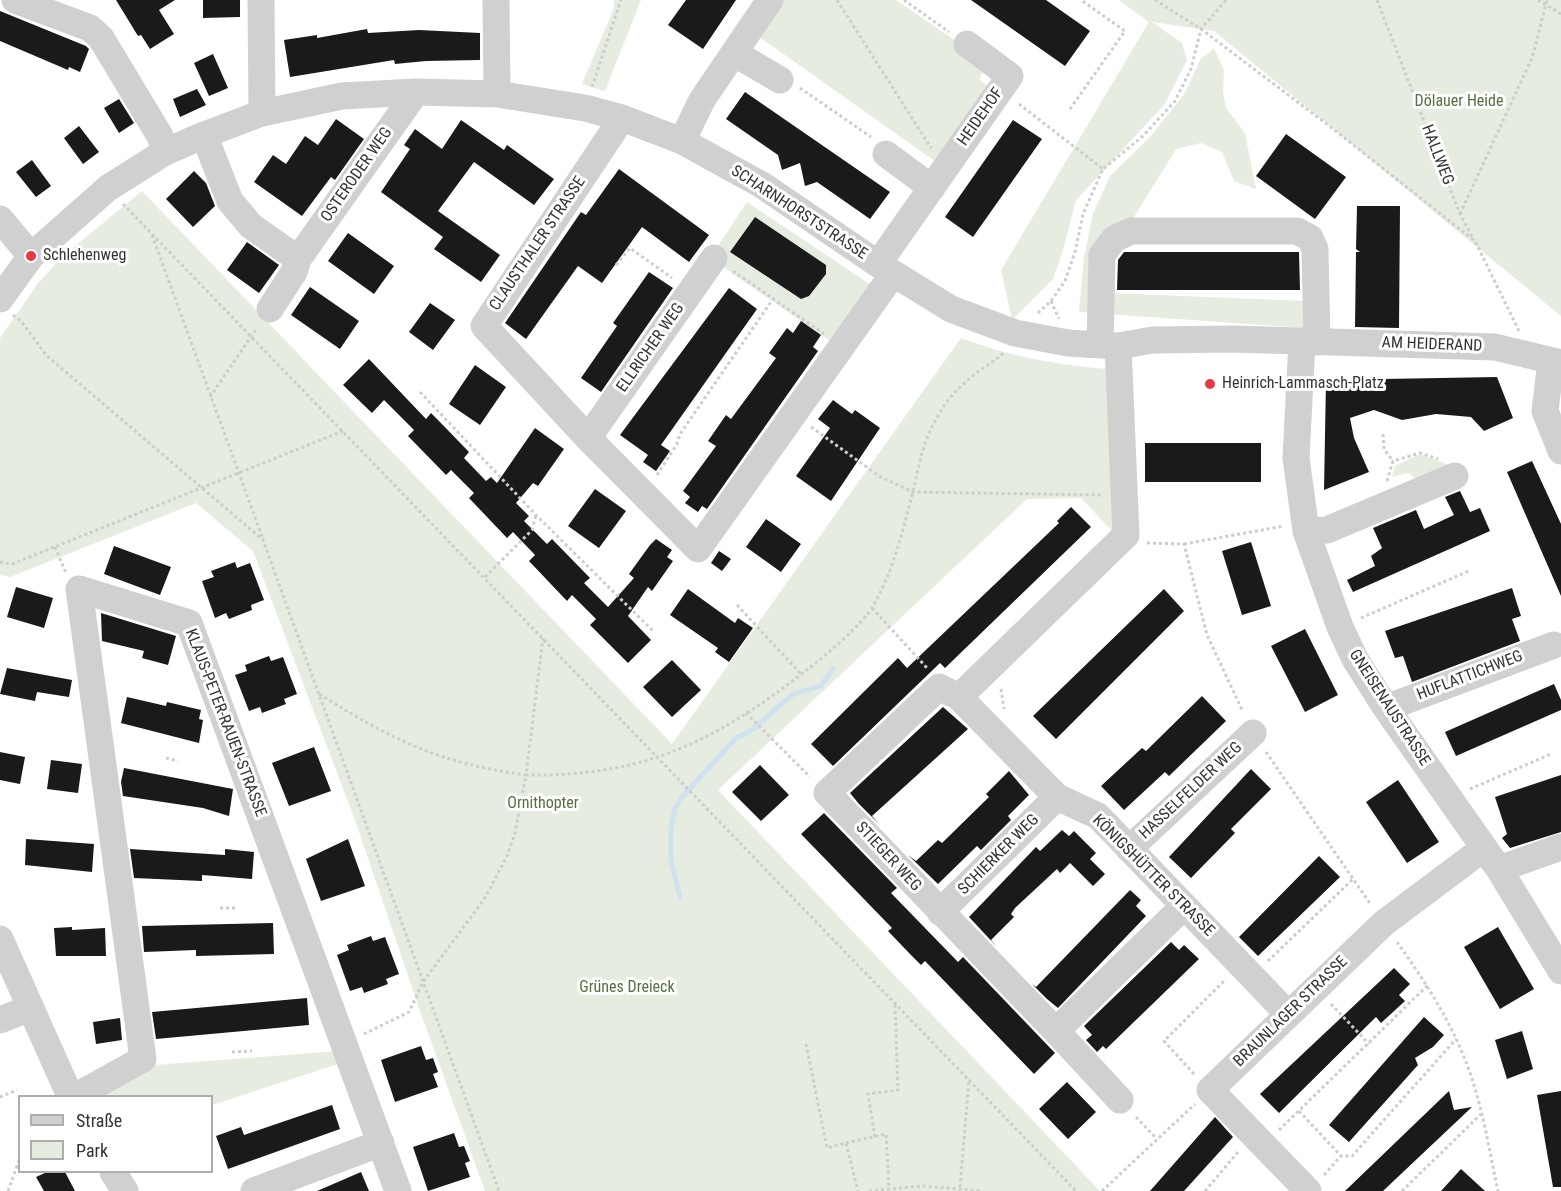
<!DOCTYPE html>
<html>
<head>
<meta charset="utf-8">
<style>
	body { margin:0 }
	#map { position:relative; width:1561px; height:1191px; overflow:hidden; background:#fff; font-family:"Roboto Condensed",sans-serif }
	canvas { display:block }
	.legend { position:absolute; left:18px; top:1095px; width:195px; height:78px; box-sizing:border-box; background:#fff; border:2px solid #adadad; margin:0; padding:8px 10px; list-style:none; font-size:18px; color:#333 }
	.legend li { display:flex; align-items:center; gap:12px; height:30px }
	.legend b { width:30px; border:2px solid #adadad }
</style>
</head>
<body>
<div id="map">
<canvas width="1561" height="1191"></canvas>
<ul class="legend">
<li><b style="height:8px;background:#d0d0d0"></b>Straße</li>
<li><b style="height:16px;background:#e6ecdf"></b>Park</li>
</ul>
</div>
<script>
const g = document.querySelector('canvas').getContext('2d');
g.lineJoin = 'round';
function paint(path, color) { g.fillStyle = color; g.fill(path, 'evenodd'); }
function trace(path, color, width, dash) { g.strokeStyle = color; g.lineWidth = width; g.lineCap = dash ? 'butt' : 'round'; g.setLineDash(dash || []); g.stroke(path); }
function write(font, color, halo, rows, align = 'center') {
  g.font = font + ' "Roboto Condensed",sans-serif'; g.lineWidth = 6; g.setLineDash([]); g.textBaseline = 'middle'; g.strokeStyle = halo; g.fillStyle = color; for (const [text, x, y, turn = 0] of rows) {
    g.save(); g.translate(x, y); g.rotate((+turn || 0) * Math.PI / 180); g.textAlign = isNaN(turn) ? turn : align; if (halo) g.strokeText(text, 0, 0); g.fillText(text, 0, 0); g.restore();
  }
}
paint(new Path2D(`
	M614 0H641L605 91 582 84 614 8Z
	M783 0H896L969 50 986 68 979 79 991 89 936 162 758 36Z
	M1119 0H1561V316L1214 31 1152 22 1182 43 1187 60 1164 105 1076 200 1064 247 1053 279 1012 320 1001 270 1149 22Z
	M1214 48 1224 71 1223 92 1226 108 1245 133 1256 189 1234 181 1222 152 1201 143 1176 149 1134 217 1118 232 1107 293 1307 301 1305 328 1079 312 1084 258 1093 214 1110 176 1151 136 1185 93 1200 60Z
	M142 191 672 744 961 338C1009 356 1056 365 1107 369L1113 532 1081 498 1027 499 718 790 1100 1191H485L419 1008 356 823 253 551 196 503 10 577 0 575V338L39 282 63 256Z
	M747 202 871 285 833 343 710 258Z
	M1420 454 1449 465 1422 483 1408 473 1392 477 1395 466Z
	M339 1051 344 1062 212 1105V1096H96L155 1065Z`), '#e6ecdf');
trace(new Path2D(`
	M680 897 671 861V828L675 808 683 796 736 738 752 730 793 694 821 686 833 669`), '#cfe2ee', 5);
paint(new Path2D(`
	M116 0H175L159 10 174 34 150 49 141 35 138 36Z
	M203 0H240V17L203 18Z
	M686 0H736L703 49 668 25Z
	M971 0H1046L1090 31 1065 66Z
	M0 11 86 46 89 49 80 72 69 67 68 70 0 41Z
	M367 29 368 33 419 30 480 33V60L426 61 395 64 394 60 290 77 284 40 317 35V38Z
	M213 54 228 88 209 96 194 63Z
	M197 89 206 105 180 117 173 99Z
	M745 92 890 192 870 219 817 182 805 186 800 163 782 170 778 155 726 119Z
	M119 99 134 123 119 133 104 108Z
	M336 119 364 139 335 180 331 177 302 216 254 182 273 155 286 164 305 136 318 145Z
	M461 120 504 150 507 145 554 179 534 205 474 162 438 211 500 255 481 282 434 249 443 237 381 192 410 149 404 145 415 129 442 149Z
	M1013 120 1042 139 973 237 945 217Z
	M79 126 99 152 83 164 64 138Z
	M1286 134 1346 177 1315 219 1256 176Z
	M32 160 51 186 36 197 16 172Z
	M619 169 709 235 689 262 642 227 602 283 578 266 526 339 505 323 581 212 586 215Z
	M194 171 206 183 215 206 193 227 166 199Z
	M1357 206H1400L1399 328 1355 327 1356 252H1360L1356 249Z
	M755 217 826 265V274L809 296 801 299 730 252Z
	M348 233 394 266 374 294 328 261Z
	M247 242 279 265 259 293 227 270Z
	M1124 252H1299L1300 290H1117L1118 260Z
	M649 272 673 288 601 392 581 378 617 326 613 323Z
	M310 287 359 321 340 349 291 315Z
	M729 288 757 309 661 445 670 451 656 471 643 462 648 455 620 435Z
	M430 303 455 320 433 350 409 332Z
	M801 321 821 335 813 347 818 351 707 509 702 506 698 512 685 503 690 497 683 491 716 446 708 441 726 415 731 419 776 358 769 353 787 328 793 333Z
	M369 359 426 419 431 413 438 420 469 452 464 458 486 481 491 477 497 483 535 428 564 449 538 486 533 483 516 503 529 516 524 521 547 544 552 539 590 578 584 583 608 607 634 578 629 574 650 545 656 539 672 550 667 557 673 561 652 591 648 587 628 616 651 640 628 663 590 625 596 619 572 595 567 601 529 561 535 555 513 532 507 538 469 498 474 493 451 470 446 475 408 436 414 430 384 400 372 413 343 385Z
	M475 365 506 387 480 425 449 404Z
	M1497 377 1513 418 1484 431 1471 417 1436 414 1402 420 1374 410 1350 418 1354 438 1369 472 1324 490 1326 380Z
	M833 400 852 414 855 410 880 428 831 501 796 476 830 428 818 419Z
	M1145 443H1261V482H1145Z
	M1532 461 1561 524V596L1507 472Z
	M595 489 626 511 599 548 568 526Z
	M1460 491 1470 512 1480 508 1490 531 1353 592 1347 580 1375 566 1371 556 1382 548 1373 528 1416 510 1424 529 1454 515 1445 497Z
	M1071 507 1091 527 945 668 940 663 833 766 811 744 898 658 907 668 1059 523 1057 521Z
	M766 519 801 544 781 572 746 547Z
	M1251 542 1271 606 1242 615 1222 551Z
	M114 546 171 567 160 595 104 574Z
	M719 551 731 559 722 571 711 563Z
	M235 562 237 568 250 563 264 600 251 605 252 610 229 619 226 613 215 618 202 581 214 577 211 571Z
	M16 587 53 598 44 628 7 617Z
	M1512 588 1521 616 1512 619 1520 641 1412 682 1403 656 1395 658 1385 631Z
	M688 589 735 623 738 618 753 628 729 662 715 652 718 648 670 615Z
	M1164 589 1184 611 1056 739 1033 716Z
	M101 613 176 636 168 665 142 658 144 651 102 641Z
	M1305 629 1338 695 1305 712 1271 646Z
	M269 656 271 661 283 657 297 694 284 699 286 704 262 713 260 707 249 711 235 675 247 671 245 665Z
	M672 660 701 690 672 717 643 687Z
	M7 668 72 680 69 697 37 692 35 701 0 694Z
	M1554 684 1561 700V710L1456 756 1445 732Z
	M1202 696 1226 721 1169 776 1165 772 1124 810 1101 786 1142 748 1146 751Z
	M127 697 166 706 167 702 201 710 199 719 203 720 199 743 121 723Z
	M943 707 968 729 872 816 879 824 859 804 850 793Z
	M314 747 331 791 289 806 272 763Z
	M0 752 25 757 20 784 0 780Z
	M51 760 82 764 78 793 47 789Z
	M760 765 789 795 761 821 732 792Z
	M124 768 233 789 229 816 203 808 123 796 121 782Z
	M1251 769 1271 789 1231 829 1235 833 1191 878 1169 857Z
	M1009 771 1029 795 1008 816 1011 820 981 850 977 846 938 884 908 855 916 861 938 840 942 843 989 797 986 794Z
	M1561 775V832L1510 848 1502 838 1507 834 1495 797Z
	M1398 780 1439 842 1407 863 1366 802Z
	M824 813 897 888 891 893 958 962 963 957 1055 1053 1034 1074 925 961 921 965 910 954 888 931 892 928 801 834Z
	M1062 830 1069 836 1074 831 1096 853 1090 859 1105 874 1093 886 1070 863 1060 873 1057 869 1015 908 1011 914 1014 917 991 940 997 947 969 917 1036 847 1040 851Z
	M26 839 94 844 92 872 25 865Z
	M348 839 365 886 321 901 306 859Z
	M130 849 225 855V849L254 852 252 879 202 875V881L134 878Z
	M1319 856 1340 877 1258 956 1239 937Z
	M1130 890 1141 900 1136 906 1146 916 1058 1008 1047 999 1032 984 1036 987Z
	M273 923 274 954 196 956V950L144 952 142 926Z
	M72 927V930L105 928 106 956H56L54 928Z
	M1498 927 1534 989 1500 1009 1464 947Z
	M371 936 373 941 385 937 399 974 386 979 388 984 364 993 362 987 350 991 337 955 349 950 347 945Z
	M1171 942 1179 950 1184 945 1199 959 1106 1049 1103 1046 1097 1052 1086 1040 1092 1035 1084 1026Z
	M1394 968 1410 984 1399 995 1405 1001 1381 1023 1376 1017 1279 1113 1260 1094Z
	M307 998 309 1025 156 1039 152 1012Z
	M1424 1017 1444 1035 1433 1047 1415 1058 1418 1065 1349 1142 1329 1125Z
	M120 1018 122 1040 96 1044 93 1022Z
	M1522 1031 1533 1069 1507 1079 1495 1040Z
	M421 1046 426 1060 433 1058 438 1072 433 1074 438 1087 395 1102 381 1060Z
	M1067 1082 1096 1112 1068 1139 1039 1109Z
	M1449 1091 1454 1110 1472 1107 1383 1191H1345Z
	M1561 1091V1187H1553L1537 1095Z
	M332 1105 340 1129 228 1169 216 1136 241 1127 244 1135Z
	M1215 1117 1233 1137 1184 1191H1150Z
	M454 1133 459 1147 464 1146 470 1161 465 1163 470 1177 428 1191 413 1147Z
	M1461 1169 1485 1191H1441Z
	M47 1172H65L75 1191H44L36 1177Z
	M361 1172 369 1191H317Z`), '#1a1a1a');
trace(new Path2D(`
	M837 0 931 148
	M904 0 949 32
	M1155 0 1201 29 1328 125 1475 241 1519 331
	M1377 0 1460 214 1474 240
	M1538 0 1561 14
	M592 87 621 0
	M800 88 871 137
	M1019 104 1103 169
	M1070 109 1125 31 1081 0
	M123 204 1076 1191
	M1460 214 1532 58 1547 0
	M152 235 263 539
	M616 265 630 248 672 278
	M733 271 824 334
	M1051 301 1059 319
	M1038 313 1051 301 1065 281 1075 252 1083 214 1103 169 1143 136 1175 101 1191 69 1201 29 1226 0
	M13 315 21 321 46 355 263 540 499 1191
	M420 392 536 515 653 631
	M210 397 257 328
	M811 427 879 476 913 492 1103 495
	M1383 434 1384 449 1393 461
	M657 475 677 444 680 434 773 299
	M1387 481 1393 461 1420 453 1438 459
	M1147 543 1184 544 1207 635 1243 712
	M1184 544 1284 526
	M55 547 66 573
	M0 562 12 564 343 431
	M485 577 532 530 536 515
	M737 605 801 674
	M872 608 927 668
	M1361 618 1471 570
	M1001 689 1004 709
	M319 694C393 740 438 763 526 775L543 638
	M746 713 810 777
	M1266 752 1371 905
	M166 758 178 761
	M1470 789 1551 754
	M220 908H236
	M1397 942C1427 984 1456 1029 1472 1079 1484 1115 1490 1154 1498 1191
	M1268 961 1353 879
	M1331 1004 1369 1044
	M364 1034 409 1012 423 982 485 898 508 854 515 833 526 775C645 777 716 741 808 669 826 655 862 625 873 606 893 572 902 533 912 495 920 463 921 444 939 414 948 398 961 385 975 374 985 366 996 361 1004 352
	M806 1044 827 1148 846 1143 858 1191
	M232 1052 252 1051
	M1194 1074 1164 1041 1225 980
	M0 1097 17 1090
	M1299 1111 1341 1156
	M1136 1117 1157 1139
	M1279 1130 1428 985
	M875 1137 868 1094 898 1090 895 1003
	M846 1143 886 1134 889 1187
	M1324 1175 1341 1156H1352L1456 1039
	M960 1187 969 1079
	M8 1191 20 1158
	M869 1191 922 1186 982 1191
	M1102 1191 1195 1104
	M1205 1191 1238 1152
	M1402 1191 1481 1114`), '#cdcdcd', 3, [3, 3]);
trace(new Path2D(`
	M15 0 90 28 101 38 160 136 165 152
	M261 0 262 113
	M496 0 497 94
	M734 53 780 80
	M622 118 484 326 588 438 698 549 893 274
	M204 135 230 201 251 226 298 259
	M682 141 702 100 770 0
	M886 154 932 188
	M0 219 31 256
	M878 264 1010 76 967 44
	M0 299 31 256 108 188 165 152 204 135 262 113 342 96 416 92 497 94 585 108 622 118 682 141 762 185 878 264 951 309 1015 333 1068 343 1118 346 1153 340 1233 339 1495 347 1561 363
	M270 309 294 272 298 259 416 92
	M1302 341 1296 458 1306 531 1340 627 1355 659 1386 708 1499 869 1561 971
	M1100 345 1102 255 1114 239 1131 231H1297L1310 238 1315 249 1317 342
	M1551 361 1545 411 1561 451
	M588 438 714 258
	M1306 531 1327 530 1455 476
	M959 697 1126 535 1118 346
	M1386 708 1554 645
	M1129 849 1253 733
	M1499 869 1561 847
	M1184 906 1056 1031 827 793 939 687 959 697 1057 797 1098 816 1288 1014
	M940 912 1057 797
	M0 939 70 1096
	M0 1020 31 1008
	M1056 1031 1120 1100
	M76 1096 143 1059 79 589 189 623 398 1191
	M113 1172 125 1191
	M254 1191 381 1143
	M1308 1191 1210 1090 1384 923 1484 848`), '#d0d0d0', 27);
for (const [x, y, r, color] of [
	[31,256,6,"#e63946"],
	[1210,384,6,"#e63946"]
]) { const dot = new Path2D(); dot.arc(x, y, r, 0, 2 * Math.PI); g.fillStyle = color; g.fill(dot); trace(dot, '#fff', 2); }
write('16px', '#56703f', '#fff', [
	["Dölauer Heide",1459,102],
	["Ornithopter",543,804],
	["Grünes Dreieck",627,988]
]);
write('16px', '#333', '#fff', [
	["HEIDEHOF",981,117,-55],
	["HALLWEG",1437,155,69],
	["OSTERODER WEG",357,175,-55],
	["SCHARNHORSTSTRASSE",799,213,33],
	["CLAUSTHALER STRASSE",538,244,-56],
	["AM HEIDERAND",1432,345,2],
	["ELLRICHER WEG",651,348,-55],
	["HUFLATTICHWEG",1470,676,-21],
	["GNEISENAUSTRASSE",1389,708,57],
	["KLAUS-PETER-RAUEN-STRASSE",225,723,69],
	["HASSELFELDER WEG",1191,791,-43],
	["SCHIERKER WEG",999,855,-45],
	["STIEGER WEG",888,857,47],
	["KÖNIGSHÜTTER STRASSE",1153,876,45],
	["BRAUNLAGER STRASSE",1291,1012,-44]
]);
write('16px', '#333', '#fff', [
	["Schlehenweg",43,256],
	["Heinrich-Lammasch-Platz",1222,384]
], 'left');
</script>
</body>
</html>
